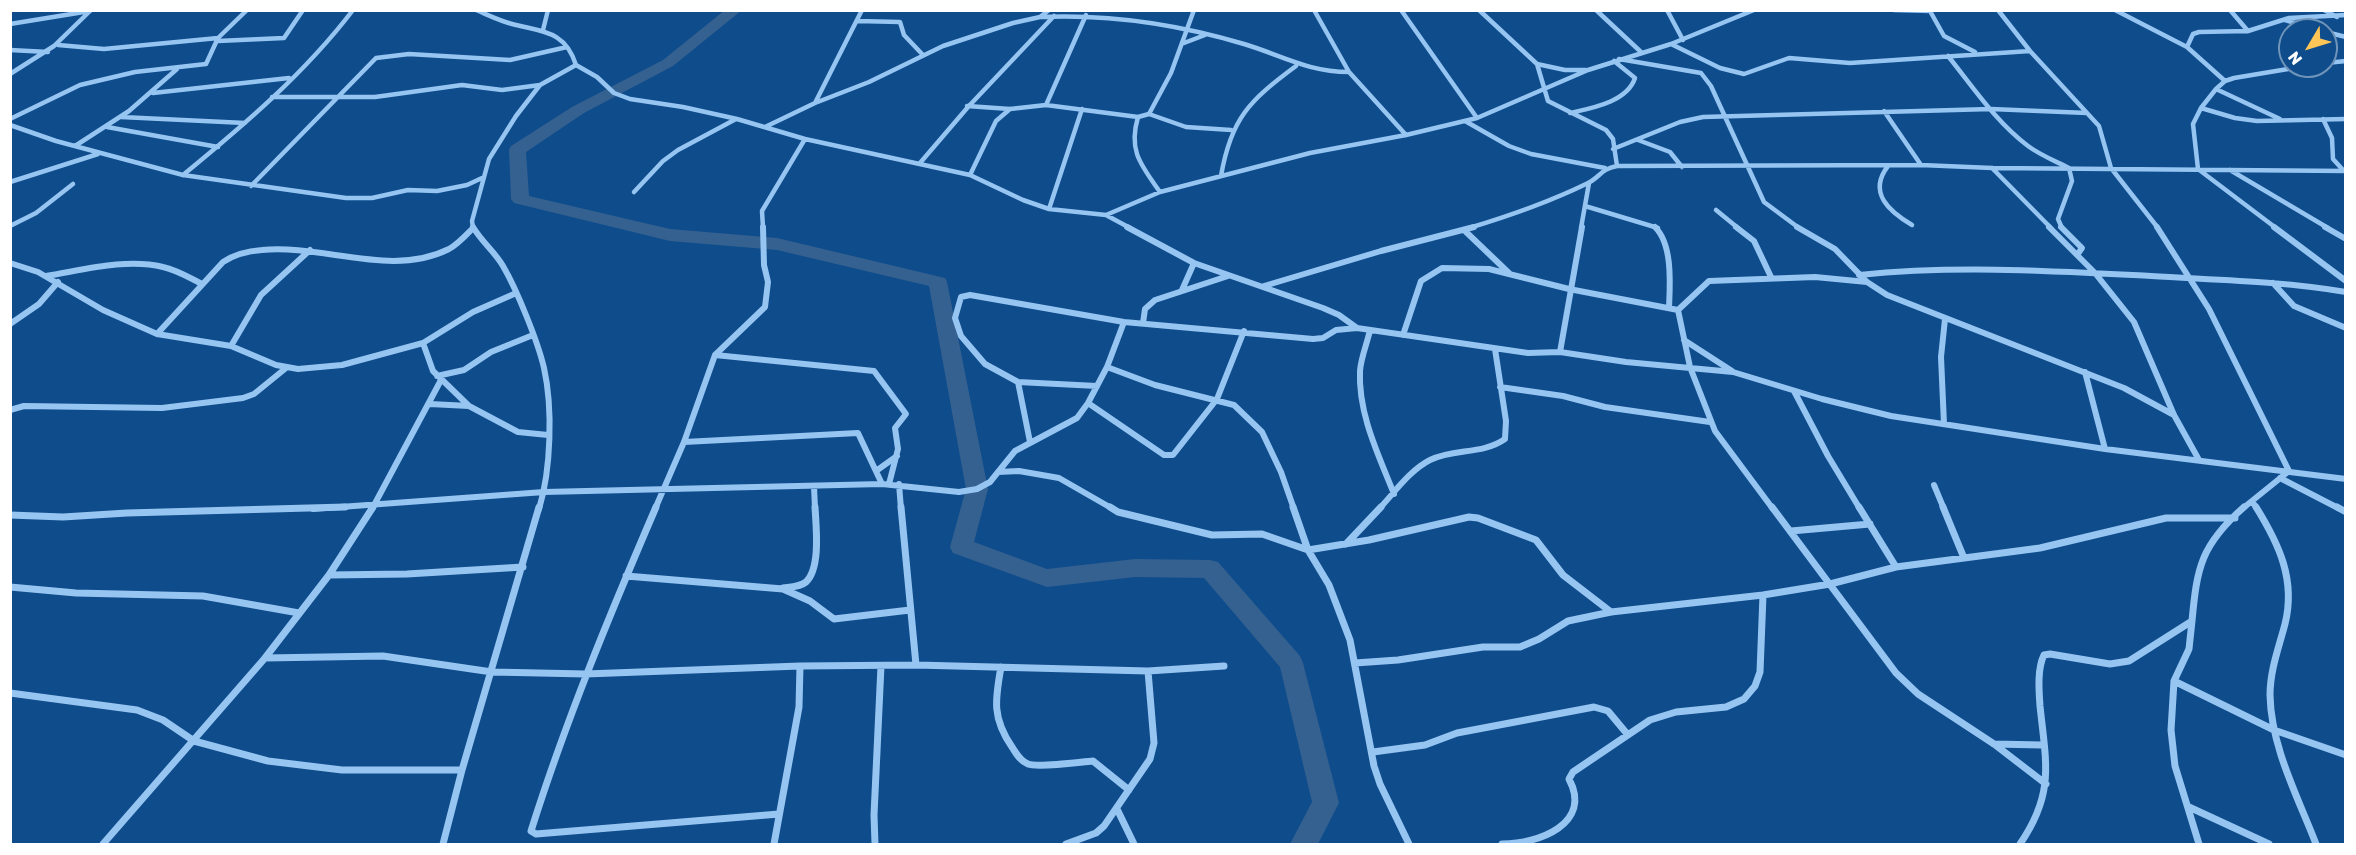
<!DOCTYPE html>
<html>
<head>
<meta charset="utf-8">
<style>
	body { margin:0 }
	#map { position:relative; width:2356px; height:855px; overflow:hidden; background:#0f4c8b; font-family:Rubik,sans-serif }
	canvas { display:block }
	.frame { position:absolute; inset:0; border:12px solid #fff; pointer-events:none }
	.north { position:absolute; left:2278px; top:18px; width:60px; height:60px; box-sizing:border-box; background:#0f4c8b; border:2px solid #6f94b9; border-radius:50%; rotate:232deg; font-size:16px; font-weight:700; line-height:24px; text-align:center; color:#fff }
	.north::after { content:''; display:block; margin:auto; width:21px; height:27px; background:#ffc557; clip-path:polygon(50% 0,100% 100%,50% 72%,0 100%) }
</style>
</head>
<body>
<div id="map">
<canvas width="2356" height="855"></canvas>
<div class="frame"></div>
<div class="north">N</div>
</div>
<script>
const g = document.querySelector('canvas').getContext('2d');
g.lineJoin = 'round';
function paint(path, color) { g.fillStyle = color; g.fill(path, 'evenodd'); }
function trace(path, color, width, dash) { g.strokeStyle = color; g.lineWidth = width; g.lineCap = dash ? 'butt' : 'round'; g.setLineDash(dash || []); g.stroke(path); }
paint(new Path2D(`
	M725 10H742L673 66 584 113 526 152 529 196 670 229 777 238 945 278 947 282 988 489 974 542 1047 569 1135 559 1210 560 1218 562 1300 656 1303 663 1339 803 1318 844H1290L1312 802 1280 667 1204 578 1135 577 1047 587 953 553 950 547 966 489 929 286 777 250 670 241 514 203 511 199 509 150 511 146 572 107 663 60Z`), '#346190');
trace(new Path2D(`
	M476 10C488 15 500 21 512 24 542 32 565 30 576 65L597 77 614 93 630 99 683 107 737 119 805 139 970 175 1023 200 1049 209 1106 215 1130 228
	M1314 10 1349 72 1406 135
	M1401 10 1477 118
	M1479 10 1537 64 1565 70H1586
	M1596 10 1641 52
	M1667 10 1683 40
	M1894 10 1930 11 1944 36 1975 52
	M1998 10 2030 51 2099 126 2111 168 2158 228
	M2115 10 2187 47 2225 81
	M2230 10 2248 31
	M2324 10 2337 17
	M1040 17C1109 14 1177 24 1244 44 1281 55 1308 72 1349 72
	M2285 20 2320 30
	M857 21 900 22 904 35 923 55
	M10 24 90 11
	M543 30 548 10
	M2326 32 2346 37
	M218 41 284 38 303 10
	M1184 43 1205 35
	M1671 44 1720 68 1744 74 1789 58 1850 63 2030 51
	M58 45 104 49 218 38
	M2187 47 2193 34 2199 32 2248 31 2289 18 2346 15
	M10 50 48 52
	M1948 56C1973 87 1996 122 2028 146 2040 155 2055 161 2069 168L2072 181 2058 219 2062 228
	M1619 59 1701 73 1711 86 1764 202 1799 228
	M2326 63 2346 61
	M1537 64 1548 101 1606 130 1613 139 1617 166
	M10 74 54 46 91 10
	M2216 89 2280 119
	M153 93 289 78
	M272 97H375L462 85 502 90 540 85
	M815 103 869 82 943 46 1013 23 1040 17 1049 10
	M1046 105 1086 15
	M967 106 1010 109 1046 105 1138 117 1149 114 1171 73 1194 10
	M2201 108 2235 118 2257 121 2346 119
	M1884 111 1921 165
	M1570 113C1592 108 1627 102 1635 78L1614 61
	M1149 114 1186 127 1231 130
	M121 117 245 123
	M1138 117C1128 151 1141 165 1160 192
	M10 119 80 85 135 72 206 64 218 38 247 10
	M2323 119 2332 138 2333 159 2343 170
	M1465 121 1509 146 1531 154 1605 168
	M10 125 56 141 183 175 346 198H372L408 190 437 191 467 185 482 178
	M107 127 218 147
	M765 127 815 103 862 10
	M1638 140 1670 152 1682 167
	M75 146 129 111 177 69
	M1613 149 1680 122 1703 117 1991 109 2087 113
	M920 163 968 107 1054 16
	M1888 166C1867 193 1890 212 1912 225
	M1992 168 2051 228
	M2230 170 2328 228
	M183 175C244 125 305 73 353 10
	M970 175 996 121 1010 109
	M1221 176C1231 118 1250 100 1296 66
	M10 182 98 154
	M251 186 376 58 409 54 510 60 567 47
	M634 192 663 161 678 150 736 119
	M1585 206 1658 228
	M1049 209 1082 109
	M1716 210 1738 228
	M1106 215 1160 192 1310 153 1406 135 1477 118 1588 70 1671 44 1754 10
	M10 226 36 213 73 184
	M473 228 472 221 489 159 516 116 540 85 576 65
	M763 228 762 211 805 139
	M1469 228C1509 216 1549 202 1586 184 1600 178 1600 169 1617 166L1921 165 1992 168 2346 171
	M1581 228 1589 183
	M2276 228 2198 169 2193 124 2201 108 2216 89 2225 81 2234 78 2306 66`), '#96c5f2', 4.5);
trace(new Path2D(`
	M473 227C481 241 495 252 503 266 517 290 538 342 544 368 553 408 551 470 539 509
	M1127 227 1194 263 1323 308 1339 315 1357 328 1528 353 1560 352 1626 362 1733 372 1822 399 1891 416 2105 449 2346 479
	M1655 227C1673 245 1670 284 1669 308
	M1736 227 1754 241 1771 277
	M1797 227 1835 249 1867 282 1887 295 2124 388 2174 415
	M2049 227 2095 273 2134 322 2174 415 2199 460
	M2061 227 2082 248 2077 255
	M2157 227 2209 309 2289 471 2242 509
	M2274 227 2346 281
	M2325 227 2346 239
	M1464 230 1510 274
	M10 263 38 272 103 310 157 334 231 346 276 365 298 369 342 365 423 343 473 312 514 294
	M1859 275C1956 265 2053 271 2151 276 2216 280 2281 281 2346 292
	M46 276C83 270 126 258 163 267 177 270 190 278 202 284
	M2273 283 2294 306 2346 328
	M1264 286 1381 251 1474 227
	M1182 290 1194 263
	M1678 310 1690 367 1715 431 1773 509
	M1678 310 1709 281 1815 277 1867 282
	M1143 323 1145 309 1155 300 1228 276
	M10 324 39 304 58 282
	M1370 330C1367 344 1361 357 1360 371 1358 414 1379 456 1394 494
	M157 334 223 262C235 254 248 251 262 250 323 244 391 278 449 249 458 244 466 235 473 228
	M1403 335 1421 281 1442 268 1489 269 1569 289 1678 310
	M1684 340 1732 371
	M423 343 433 371 469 406 518 432 548 435
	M231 346 261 295 310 250
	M1560 352 1582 227
	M715 355 874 371 906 414 895 428 898 449 889 484
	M1107 367 1155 385 1234 405 1262 432 1281 472 1294 509
	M2085 372 2105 449
	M437 376 464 370 491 352 533 335
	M1018 382 1030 442
	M1097 386 1018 382 985 364 961 336 955 318 961 297 970 295 1124 322 1313 339 1323 338 1336 330 1357 328
	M1500 387 1563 396 1605 407 1710 422
	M1794 391 1828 456 1860 509
	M1088 403 1164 455H1173L1217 399 1244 331
	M430 404 469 406
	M10 410 24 406 162 408 243 398 254 394 286 368
	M1944 424 1941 357 1945 319
	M684 442 858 433 882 484
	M876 471 897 456
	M998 472 1019 471 1059 478 1113 509
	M2280 478 2340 509
	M899 484 901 509
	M1934 485 1944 509
	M814 486 815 509
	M2252 501 2257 509
	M313 509 544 492 882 484 959 492 977 489 990 482 1015 451 1077 418 1088 403 1107 367 1124 322
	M372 509 441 380
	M655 509 684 442 715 355 765 307 768 282 764 265 763 227
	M1379 509C1394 493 1410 470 1430 460 1454 448 1482 455 1505 439L1506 421 1495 349`), '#96c5f2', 6);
trace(new Path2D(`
	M656 507C610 614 566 720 531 831L536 834 779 814
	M901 507 916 665
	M1110 507 1118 512 1212 535 1262 534 1308 550 1369 540 1469 517 1478 518 1536 540 1563 575 1611 612
	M1293 507 1308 550 1329 585 1350 640 1374 766 1380 784 1409 844
	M1772 507 1896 673 1918 694 1994 744 2046 784
	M1859 507 1896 567
	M1943 507 1964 558
	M2256 507C2279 544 2296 580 2285 624 2279 647 2270 670 2270 695 2271 747 2298 797 2316 844
	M2337 507 2346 512
	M10 515 63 517 127 513 345 507
	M1791 531 1870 524
	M1346 544 1381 507
	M329 575 407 574 523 567
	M626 576 783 589 810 601 834 619 910 610
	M10 587 76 593 203 596 299 613
	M783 588C790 587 800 587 806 582 821 568 816 526 815 507
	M2192 621 2189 649 2174 681 2171 730 2175 766 2199 844
	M265 658 383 656 492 672 586 674 800 666 916 665 1148 671 1224 666
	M1355 663 1398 660 1483 647H1520L1539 639 1568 621 1611 612 1763 595 1830 584 1896 567 2040 548 2166 518H2235
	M1001 667C995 700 992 718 1012 747 1016 753 1020 761 1028 764 1038 768 1080 762 1093 761L1129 790
	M2174 681 2274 730 2346 755
	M10 693 137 710 163 720 194 741 268 761 342 770H462
	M1994 744 2042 745
	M1373 752 1425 745 1457 733 1594 707 1608 711 1628 735
	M2189 807 2269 844
	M1117 809 1134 844
	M103 844 265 658 329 575 373 507
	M443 844 462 770 539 507
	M774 844 799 707 800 666
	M875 844 874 815 881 666
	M1066 844 1096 833 1104 826 1150 759 1154 743 1148 671
	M1502 844C1538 844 1593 824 1569 779L1573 772 1650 720 1676 712 1726 707 1744 699 1755 686 1760 672 1763 595
	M2020 844C2055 793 2046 763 2040 706 2039 691 2037 669 2044 655L2050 654 2110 664 2129 661 2192 621C2197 567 2201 545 2244 507`), '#96c5f2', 7);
</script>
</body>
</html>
